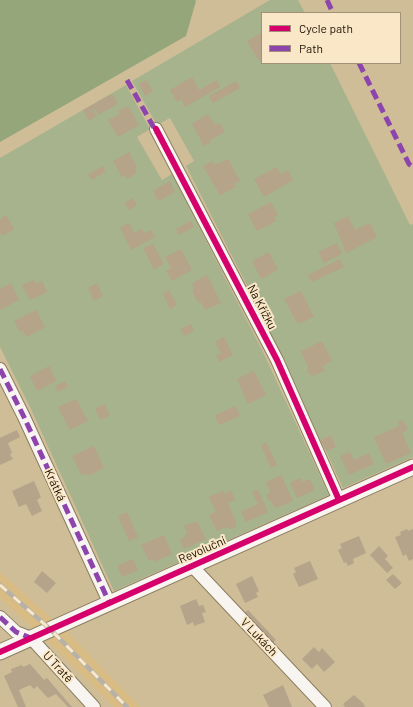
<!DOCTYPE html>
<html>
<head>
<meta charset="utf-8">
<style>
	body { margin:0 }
	#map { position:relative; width:413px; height:707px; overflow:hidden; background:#cfbd98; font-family:Barlow,sans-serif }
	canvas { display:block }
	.legend { position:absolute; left:261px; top:12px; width:140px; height:52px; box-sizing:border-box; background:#f9e7c7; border:1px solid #a09177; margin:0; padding:5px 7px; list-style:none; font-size:12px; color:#1b0f00 }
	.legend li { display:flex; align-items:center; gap:8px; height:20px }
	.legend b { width:20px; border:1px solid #a09177 }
</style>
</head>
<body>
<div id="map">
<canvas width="413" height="707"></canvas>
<ul class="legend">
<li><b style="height:5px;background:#d6006c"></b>Cycle path</li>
<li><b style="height:5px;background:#8e44ad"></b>Path</li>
</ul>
</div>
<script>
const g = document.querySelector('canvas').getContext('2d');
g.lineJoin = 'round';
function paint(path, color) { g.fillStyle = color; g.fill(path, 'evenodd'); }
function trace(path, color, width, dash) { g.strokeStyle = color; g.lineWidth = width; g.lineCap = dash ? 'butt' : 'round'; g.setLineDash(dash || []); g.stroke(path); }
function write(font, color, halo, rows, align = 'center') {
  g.font = font + ' Barlow,sans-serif'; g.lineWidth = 4; g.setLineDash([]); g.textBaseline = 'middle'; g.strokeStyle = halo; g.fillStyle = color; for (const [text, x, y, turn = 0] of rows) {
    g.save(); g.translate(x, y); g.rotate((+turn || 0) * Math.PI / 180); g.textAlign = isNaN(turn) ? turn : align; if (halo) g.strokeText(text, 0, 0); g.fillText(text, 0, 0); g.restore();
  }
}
paint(new Path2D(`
	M0 572 72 637 140 707H114L58 651 0 598Z`), '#d9bc83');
paint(new Path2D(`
	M270 0H298L305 13H262V63H330L410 225 413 224V457L343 488 326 451 336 447 331 435 320 440 255 301 186 166 194 161 170 118 157 125 132 81Z
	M126 85 150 129 137 137 162 180 172 174 264 354 329 495 114 591 31 409 0 347V158Z`), '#a7b38c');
paint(new Path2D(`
	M0 0H195L196 1 186 36 0 142Z`), '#95a67a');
paint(new Path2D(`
	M262 33V59L259 61 247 41Z
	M192 77 199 90 217 80 220 87 185 107 181 99 177 102 170 90Z
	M146 80 153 91 145 96 139 84Z
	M236 81 240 88 213 103 209 96Z
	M112 94 118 104 98 115 95 109 93 110 97 116 89 121 83 110Z
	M128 106 139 125 118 137 108 120 120 114 118 111Z
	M208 114 215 125 220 123 225 132 210 140 211 142 204 146 192 124Z
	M129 152 137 167 135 169 137 173 127 179 125 175 122 177 113 161Z
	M228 159 240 181 234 184 236 187 220 195 203 166 213 161 215 165Z
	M103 166 106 172 91 180 88 174Z
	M277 167 280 174 288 170 293 180 264 197 254 179Z
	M170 181 175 192 158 201 153 191Z
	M133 198 137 205 128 210 125 203Z
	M271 202 278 215 274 217 276 221 257 231 248 214Z
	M6 215 14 229 2 236 0 232V219Z
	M348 216 355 230 370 223 377 237 346 253 334 223Z
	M191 221 194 227 179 235 176 229Z
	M129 223 134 233 142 229 144 233 151 230 155 237 131 250 120 228Z
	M337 243 342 254 324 263 318 252Z
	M153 244 164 264 154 269 143 248Z
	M181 249 192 270 172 281 166 271 171 268 165 257Z
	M269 252 278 270 261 279 252 261Z
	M340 259 344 267 312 282 308 275Z
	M207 275 221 303 205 310 201 302 198 303 192 290 194 289 192 283Z
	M33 280 36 284 42 281 47 292 30 300 22 285Z
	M11 283 19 300 0 310V289Z
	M97 283 103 296 94 301 88 288Z
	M169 290 177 305 170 309 163 294Z
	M301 291 314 317 298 324 284 299Z
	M36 310 45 327 27 337 23 331 20 332 14 321Z
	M191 324 194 331 184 336 180 329Z
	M224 337 233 355 219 362 216 355 221 353 215 342Z
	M322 341 332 361 322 366 325 371 312 376 306 370 309 369 301 351Z
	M49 366 56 381 37 391 30 376Z
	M254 371 266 395 248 404 237 379Z
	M65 381 68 387 58 392 55 386Z
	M76 399 88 421 70 430 58 407Z
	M105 404 110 416 100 420 95 408Z
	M236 406 240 416 219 425 215 415Z
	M403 420 408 430 402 433 411 453 386 464 374 437 399 426 398 422Z
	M17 430 20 437 8 443 12 453 10 454 13 459 0 465V438Z
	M331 435 336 447 326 451 320 440Z
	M266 442 277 465 271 468 261 445Z
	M94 446 104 468 88 476 87 473 81 475 72 456Z
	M350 452 354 460 350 462 369 453 374 464 349 475 340 456Z
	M281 475 293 501 275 508 271 500 269 501 266 495 270 493 266 482Z
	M300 478 302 482 310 479 315 490 297 498 290 483Z
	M34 481 41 497 37 500 42 511 32 516 26 504 19 507 12 491Z
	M231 490 235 500 228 503 236 522V527L230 529 226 527 217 531 209 515 216 512 209 497 223 491 224 494Z
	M258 490 268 512 246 522 241 512 258 504 252 492Z
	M127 512 138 537 129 541 118 516Z
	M197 521 206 539 184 549 180 539 185 537 187 532 184 526Z
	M407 529 408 531 413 529V559L409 561 406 554 403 556 395 537 401 535 400 532Z
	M164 535 172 554 154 562 153 559 149 561 141 545Z
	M359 536 366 553 353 559 354 563 348 566 346 562 344 563 338 550 342 548 340 544Z
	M379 546 388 556 385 559 393 568 387 573 370 555Z
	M133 559 138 570 122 577 117 566Z
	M310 561 318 579 299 587 293 574 296 572 294 568Z
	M42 571 56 583 47 593 34 582Z
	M393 574 402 583 395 589 386 580Z
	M252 576 259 591 256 593 258 597 245 603 236 584Z
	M196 599 199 606 203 605 206 612 202 613 205 622 194 626 193 622 187 625 180 606Z
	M248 610 276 640 270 645 242 615Z
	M314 647 319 652 322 648 335 662 324 672 317 664 312 669 302 659Z
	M30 664 44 680 47 678 72 707H68L56 694 48 698 37 686 34 689 30 685 19 690 26 707H18L4 676 12 672 11 669 22 665 23 667Z
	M283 685 292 707H269L263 695Z
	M354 695 363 703 365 707H345L343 704Z`), '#b5a38a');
const minor = new Path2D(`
	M156 129 277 360 339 500
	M0 369 24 417 109 602
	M192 566 325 707
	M0 617 16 632 31 638 94 707`);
const tertiary = new Path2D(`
	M0 652 413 467`);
trace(minor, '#8b7d5e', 14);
trace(tertiary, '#8b7d5e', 17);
trace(minor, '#f8f5f0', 12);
trace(tertiary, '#f8f5f0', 15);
const rail = new Path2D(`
	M0 585 50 629 127 707`);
trace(rail, '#b7b2a9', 4.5);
trace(rail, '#f9e7c7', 3, [9]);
trace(new Path2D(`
	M327 0 333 13
	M359 63 409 164 413 167
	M127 80 157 133
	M0 369 24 417 109 602
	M0 617 16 632 31 638`), '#8e44ad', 5, [10, 5]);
trace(new Path2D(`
	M156 129 277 360 339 500
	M0 652 413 467`), '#d6006c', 6);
write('12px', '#1b0f00', '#f9e7c7', [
	["Na Křížku",262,307,62],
	["Krátká",55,485,65],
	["Revoluční",202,550,-24],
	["V Lukách",259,637,46],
	["U Tratě",58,667,47]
]);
</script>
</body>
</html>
